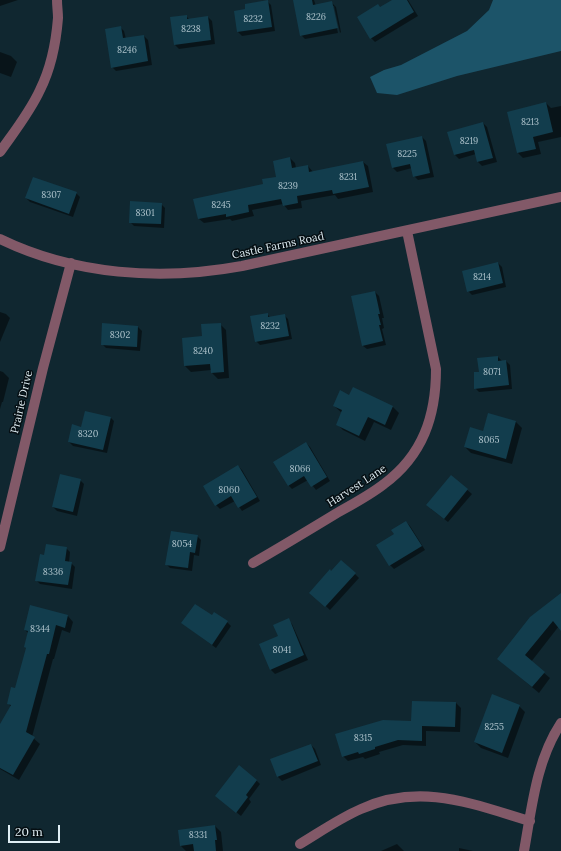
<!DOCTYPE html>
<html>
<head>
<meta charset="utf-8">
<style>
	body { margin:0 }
	#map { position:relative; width:561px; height:851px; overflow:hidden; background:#102730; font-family:Lora,serif }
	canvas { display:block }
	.scale { position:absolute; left:8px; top:825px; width:52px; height:18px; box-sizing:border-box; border:2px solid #dfedf3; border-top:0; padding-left:5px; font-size:12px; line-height:14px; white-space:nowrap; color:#dfedf3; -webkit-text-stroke:3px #050e12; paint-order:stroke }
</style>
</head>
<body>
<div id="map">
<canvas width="561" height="851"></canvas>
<div class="scale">20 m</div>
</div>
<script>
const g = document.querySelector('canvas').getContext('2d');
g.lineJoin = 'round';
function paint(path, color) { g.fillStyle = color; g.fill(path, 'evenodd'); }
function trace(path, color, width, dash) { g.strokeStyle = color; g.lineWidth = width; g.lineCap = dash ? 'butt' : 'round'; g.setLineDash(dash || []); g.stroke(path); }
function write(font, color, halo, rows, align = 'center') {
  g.font = font + ' Lora,serif'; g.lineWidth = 3; g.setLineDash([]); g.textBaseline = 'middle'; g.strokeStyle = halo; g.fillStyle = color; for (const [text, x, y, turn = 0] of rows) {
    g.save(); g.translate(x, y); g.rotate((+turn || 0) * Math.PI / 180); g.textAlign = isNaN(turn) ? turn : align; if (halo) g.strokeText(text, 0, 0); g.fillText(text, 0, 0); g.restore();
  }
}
paint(new Path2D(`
	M493 0H561V51L457 76 397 95 377 93 370 77 384 70 401 65 467 31 489 10Z`), '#1c5469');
paint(new Path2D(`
	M0 0H18L0 6Z
	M294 0H314L316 6 332 3 336 7 341 32 340 33 334 6H332L338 33 305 39 301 35Z
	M394 0H408L418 16 375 42 371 38Z
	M267 1 271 5 275 31 242 36 238 32 246 10Z
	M186 16 190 20 208 17 212 21 215 44 179 49 175 45Z
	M120 27 124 31 126 39 144 36 148 40 152 65 116 71 112 67Z
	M0 52 11 56 17 62 11 77 0 73Z
	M546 103 551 108 561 106V137L538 142 541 154 523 158 518 153Z
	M483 123 487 127 497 162 482 166 478 162 476 154 459 159 455 155Z
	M422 137 426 141 434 177 418 180 414 176 412 168 397 172 393 168Z
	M290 158 295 163 296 168 308 166 313 172 363 162 368 166 373 192 338 199 335 195 301 201 302 208 288 210 283 204 252 210 254 216 232 221 230 219 204 223 199 219 277 178Z
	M76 193 80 197 73 217 30 202 26 198Z
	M161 204 165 208 164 228 134 226 130 222Z
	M498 263 502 267 506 287 472 295 468 291Z
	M375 292 379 296 384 318H382L384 328 382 329 386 345 367 349 363 346Z
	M0 312 6 314 10 318 0 342Z
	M267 314 271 318 284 315 288 319 292 339 260 345 256 341Z
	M220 324 226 330 229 378 218 379 212 373 211 370 191 372 185 366 203 337Z
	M138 327 142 331 140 351 106 348 102 344Z
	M498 357 502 361H506L510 365 512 389 479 392 475 388 480 373Z
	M0 371 3 372 9 378 3 402H2L0 409Z
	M354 388 393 407 399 413 391 430 374 422 365 441 343 430 337 424 342 413 334 406 350 396Z
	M488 415 516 422 522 428 512 464 471 453 465 447 483 432Z
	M110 417 114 421 107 453 73 446 69 442 82 428Z
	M306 443 310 447 330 481 316 490 308 480 292 489 288 485Z
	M238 466 242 470 260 501 242 511 235 501 220 509 216 505Z
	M451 476 472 494 448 522 431 509Z
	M80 480 84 484 77 516 57 511 53 507Z
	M406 522 410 526 425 550 394 569 390 565 395 534Z
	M197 536 201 540 199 556 194 555 192 571 170 568 166 564Z
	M66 548 70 552 69 563H71L75 567 72 589 40 584 36 580 45 556Z
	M331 572 355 574 359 578 330 610 315 596Z
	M561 594V629L559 626 531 662 550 678 539 693 498 659Z
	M31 607 68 616 73 622 70 633 62 630 54 659H53L32 737 40 744 19 780 0 769V726L11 707 8 703 16 689 27 649 25 647 28 633 25 630Z
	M212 617 227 622 231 626 216 648 182 623Z
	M288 620 292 624 308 660 275 674 271 670 279 637Z
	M456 703 461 708 460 732 426 731V746L403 745 379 752 380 754 365 759 363 757 348 761 343 756 412 722Z
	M519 706 525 712 508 758 481 748 475 742Z
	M311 745 315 749 321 765 282 781 278 777 271 760Z
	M256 780 260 784 249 799 251 802 241 816 216 796Z
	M215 826 221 832 223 851H186L181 846 179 831Z
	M397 844 404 851H381Z
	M459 848 473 851H459Z`), '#0007');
paint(new Path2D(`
	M268 0 272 27 237 32 234 11 245 9V4Z
	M293 0H312L313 5 332 1 338 28 300 36Z
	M392 0H407L414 12 370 39 357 17 378 4 380 7Z
	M187 15V19L208 16 211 40 174 45 170 17Z
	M121 26 123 38 144 35 148 61 111 68 105 29Z
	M546 102 553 132 533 137 536 149 517 153 507 112Z
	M483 122 493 158 477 162 474 150 454 155 447 132Z
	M422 136 430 173 413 177 410 164 392 168 386 144Z
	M290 157 292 168 308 165 309 172 363 161 369 187 333 194 332 190 297 196 298 203 283 206 281 199 248 205 249 212 226 217V214L198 219 193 199 263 184 262 179 276 177 273 161Z
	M33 177 77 192 69 214 25 198Z
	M130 201 162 203 161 224 129 223Z
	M498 262 503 283 467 292 462 271Z
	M375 291 380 314H378L381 325H379L383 341 362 346 351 296Z
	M268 313V317L285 314 289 336 255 342 250 316Z
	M102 323 138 326 137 347 101 345Z
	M221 323 224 372 211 373 210 364 184 366 182 338 202 336 201 324Z
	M498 356V361L506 360 509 385 474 389V372H479L477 358Z
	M353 387 393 406 385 425 368 417 359 436 336 425 342 410 333 406 340 390 349 395Z
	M85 411 111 417 103 450 68 442 72 424 81 427Z
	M488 413 516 421 506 459 464 447 470 427 483 431Z
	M306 442 327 477 311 487 304 476 288 486 273 462Z
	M238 465 257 497 238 508 231 496 215 506 203 486Z
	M60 474 81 479 73 512 52 507Z
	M451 475 468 489 444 519 426 505Z
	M406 521 422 546 389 566 376 545 394 534 391 530Z
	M171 531 198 535 195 553 190 552 188 568 165 565Z
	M46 544 67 547 65 561 72 562 68 585 35 581 40 554 44 555Z
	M341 560 356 573 325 607 309 593 330 569 331 571Z
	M561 593V631L553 621 525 655 545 672 532 687 497 659 530 617Z
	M195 604 212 615 214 612 228 621 212 645 181 623Z
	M30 605 68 615 65 628 56 625 49 654H47L26 732 35 737 13 775 0 768V724L11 705 7 704 11 687 15 688 26 648 24 647 28 631 24 630Z
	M289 618 304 655 270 670 259 644 278 636 273 625Z
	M492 694 520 705 502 753 474 742Z
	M412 701 456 702 455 727 422 726V741L398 740 375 747V749L359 754 358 752 342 757 335 734 383 720 411 721Z
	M311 744 318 761 277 777 270 759Z
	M239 765 257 780 246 795 248 797 236 813 215 796Z
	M215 825 217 840H215L216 851H194L193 844 180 846 178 830Z`), '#123d4d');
trace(new Path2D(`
	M0 152C14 132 30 112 40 90 51 68 56 43 58 18 58 12 57 6 57 0
	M0 239C74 275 161 281 242 266L561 197
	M0 547 43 368 71 263
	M253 563C281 547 309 530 337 513 353 504 370 495 384 484 423 455 436 416 436 369L407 231
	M300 844C320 832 340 818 361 809 421 782 472 804 530 821
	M524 851C532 807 536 761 561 723`), '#825968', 10);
write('9px', '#acc1ca', null, [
	["8226",316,17],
	["8232",253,19],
	["8238",191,29],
	["8246",127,50],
	["8213",530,122],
	["8219",469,141],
	["8225",407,154],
	["8231",348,177],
	["8239",288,186],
	["8307",51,195],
	["8245",221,205],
	["8301",145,213],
	["8214",482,277],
	["8232",270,326],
	["8302",120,335],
	["8240",203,351],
	["8071",492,372],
	["8320",88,434],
	["8065",489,440],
	["8066",300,469],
	["8060",229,490],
	["8054",182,544],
	["8336",53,572],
	["8344",40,629],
	["8041",282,650],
	["8255",494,727],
	["8315",363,738],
	["8331",198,835]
]);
write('11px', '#dfedf3', '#050e12', [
	["Castle Farms Road",278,246,-12],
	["Prairie Drive",22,402,-77],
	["Harvest Lane",357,486,-33]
]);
</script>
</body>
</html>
